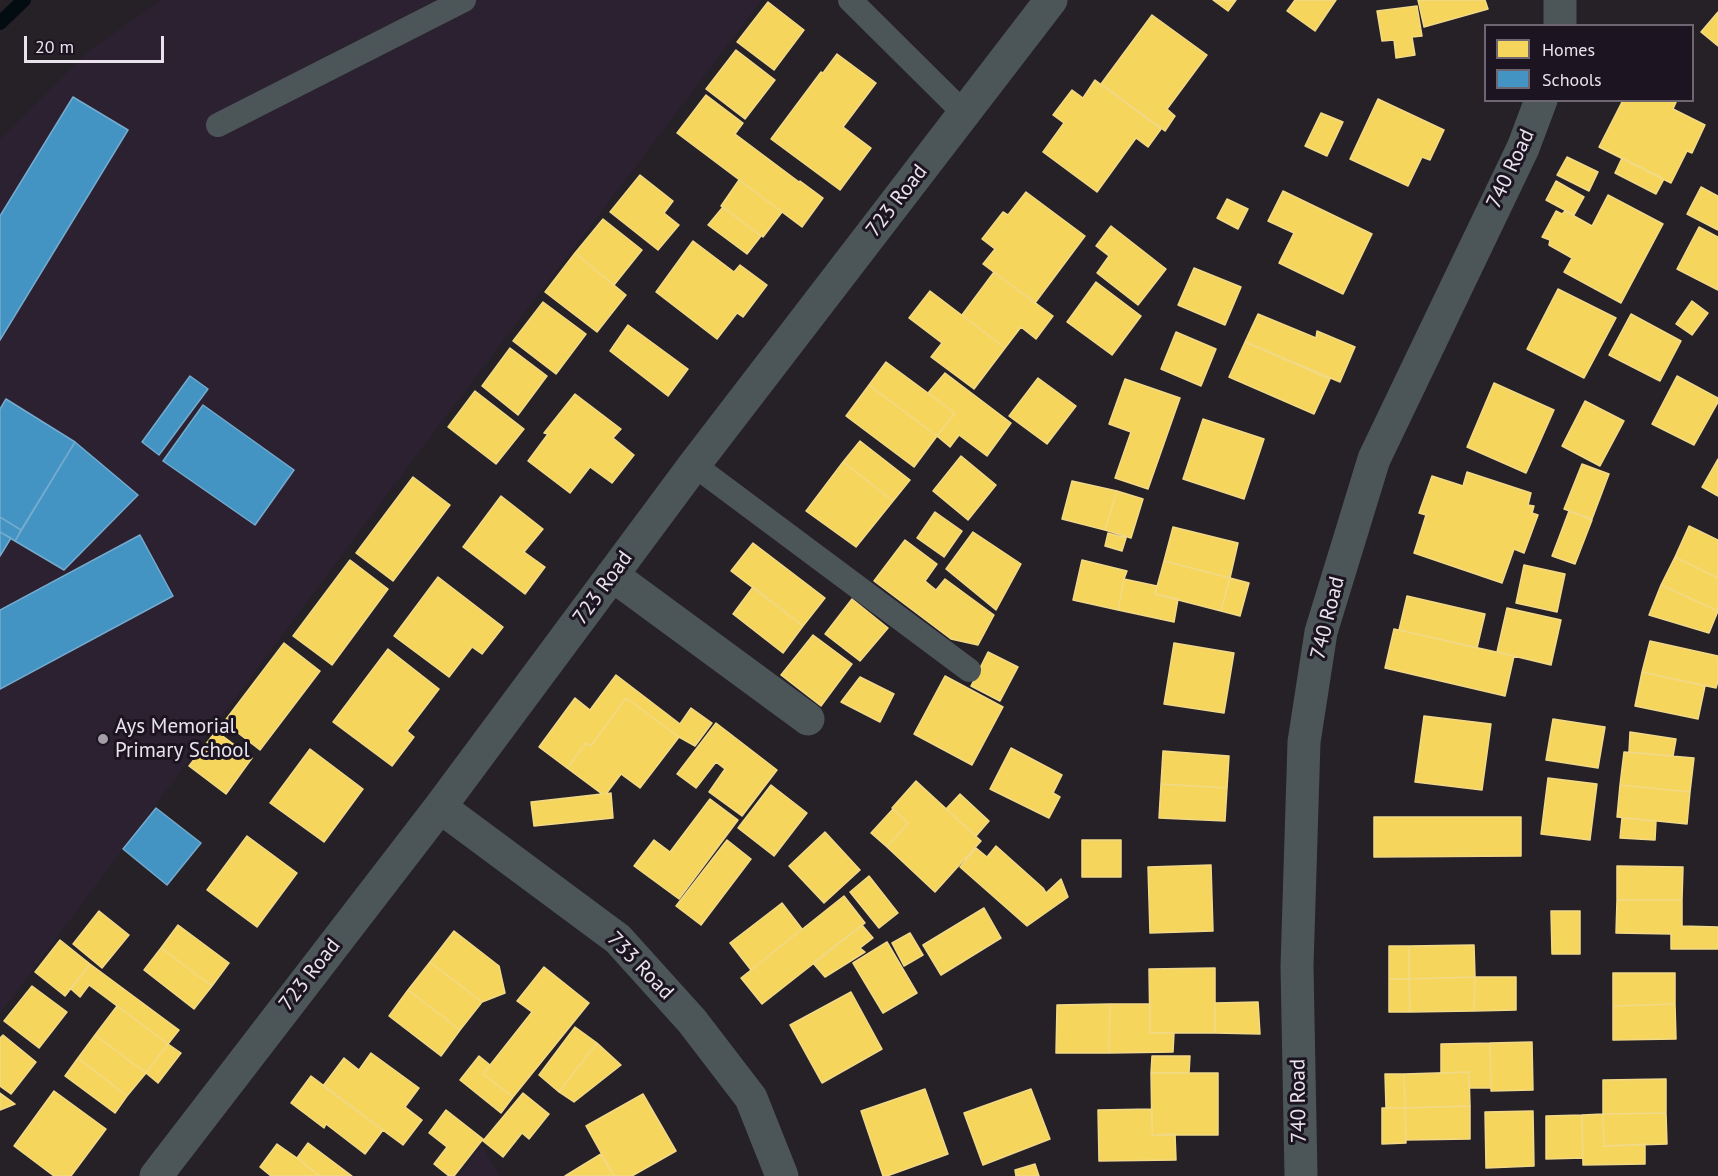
<!DOCTYPE html>
<html>
<head>
<meta charset="utf-8">
<style>
	body { margin:0 }
	#map { position:relative; width:1718px; height:1176px; overflow:hidden; background:#252127; font-family:"PT Sans",sans-serif }
	canvas { display:block }
	.legend { position:absolute; left:1484px; top:24px; width:210px; height:78px; box-sizing:border-box; background:#1c1521; border:2px solid #6e6772; margin:0; padding:8px 10px; list-style:none; font-size:18px; color:#e8e3ec }
	.legend li { display:flex; align-items:center; gap:12px; height:30px }
	.legend b { width:30px; border:2px solid #6e6772 }
	.scale { position:absolute; left:24px; top:36px; width:140px; height:27px; box-sizing:border-box; border:3px solid #e8e3ec; border-top:0; padding-left:8px; font-size:18px; line-height:21px; white-space:nowrap; color:#e8e3ec; -webkit-text-stroke:4px #1c1521; paint-order:stroke }
</style>
</head>
<body>
<div id="map">
<canvas width="1718" height="1176"></canvas>
<ul class="legend">
<li><b style="height:16px;background:#f6d55c"></b>Homes</li>
<li><b style="height:16px;background:#4393c3"></b>Schools</li>
</ul>
<div class="scale">20 m</div>
</div>
<script>
const g = document.querySelector('canvas').getContext('2d');
g.lineJoin = 'round';
function paint(path, color) { g.fillStyle = color; g.fill(path, 'evenodd'); }
function trace(path, color, width, dash) { g.strokeStyle = color; g.lineWidth = width; g.lineCap = dash ? 'butt' : 'round'; g.setLineDash(dash || []); g.stroke(path); }
function write(font, color, halo, rows, align = 'center') {
  g.font = font + ' "PT Sans",sans-serif'; g.lineWidth = 6; g.setLineDash([]); g.textBaseline = 'middle'; g.strokeStyle = halo; g.fillStyle = color; for (const [text, x, y, turn = 0] of rows) {
    g.save(); g.translate(x, y); g.rotate((+turn || 0) * Math.PI / 180); g.textAlign = isNaN(turn) ? turn : align; if (halo) g.strokeText(text, 0, 0); g.fillText(text, 0, 0); g.restore();
  }
}
paint(new Path2D(`
	M161 0H762L410 464 0 1014V139L91 49Z
	M482 1145 500 1176H458Z`), '#2b2131');
const homes = new Path2D(`
	M1213 0H1236L1228 11Z
	M1295 0H1336L1315 31 1287 11Z
	M1418 0H1485L1488 9 1424 27Z
	M768 2 804 30 774 70 737 42Z
	M1417 6 1422 36 1412 37 1415 55 1396 58 1394 40 1382 41 1377 11Z
	M1718 12V46L1701 32Z
	M1152 15 1207 55 1167 109 1175 116 1165 131 1101 84Z
	M736 50 775 80 745 119 706 89Z
	M837 54 876 83 843 127 871 148 840 190 771 139 821 72 823 73Z
	M1095 80 1161 129 1148 147 1136 138 1097 192 1043 152 1064 123 1053 115 1072 90 1083 98Z
	M706 95 743 123 735 134 799 182 800 181 823 198 802 227 677 133Z
	M1378 99 1444 130 1430 160 1422 157 1408 186 1350 159Z
	M1623 100H1677L1673 109 1705 125 1692 153 1687 151 1671 183 1599 147Z
	M1321 113 1343 122 1327 156 1305 146Z
	M1567 157 1598 172 1589 191 1557 175Z
	M1622 158 1664 179 1656 194 1615 173Z
	M640 175 673 201 664 213 679 225 658 250 610 212Z
	M739 180 782 212 763 237 721 206Z
	M1556 181 1584 197 1574 215 1546 200Z
	M1701 187 1718 196V230L1687 214Z
	M1283 191 1372 234 1343 294 1279 263 1294 233 1268 221Z
	M1026 192 1085 236 1035 303 983 264 995 249 982 239 1003 212 1008 215Z
	M1608 195 1663 224 1621 303 1564 272 1572 258 1549 245 1550 240 1542 237 1556 211 1562 214 1565 211 1592 226Z
	M1227 199 1248 209 1238 229 1217 218Z
	M723 207 761 236 747 254 708 225Z
	M603 219 642 250 614 285 575 253Z
	M1111 226 1166 269 1138 305 1097 273 1109 256 1096 246Z
	M1699 227 1718 237V290L1677 269Z
	M693 241 734 272 740 265 767 285 743 317 737 313 717 339 656 292Z
	M575 253 626 295 597 332 545 292Z
	M1194 268 1241 287 1225 325 1178 305Z
	M994 272 1053 316 1036 339 1021 327 1005 348 962 315Z
	M1096 282 1141 316 1112 355 1067 322Z
	M1558 289 1616 318 1584 378 1527 349Z
	M930 291 1005 348 974 389 931 357 942 343 909 318Z
	M1692 301 1708 313 1692 335 1676 324Z
	M543 302 586 334 556 374 513 341Z
	M1258 314 1316 338 1317 331 1355 347 1340 382 1245 342Z
	M1631 314 1681 341 1660 381 1609 355Z
	M628 325 688 369 668 396 610 351Z
	M1176 332 1216 349 1201 386 1161 369Z
	M1245 342 1330 379 1314 414 1229 377Z
	M510 348 547 376 518 415 482 386Z
	M886 362 955 413 937 436 869 385Z
	M945 373 1011 423 987 456 959 435 950 447 937 436 955 413 928 393Z
	M1677 376 1718 398V402L1694 445 1652 424Z
	M1038 378 1076 406 1047 444 1009 416Z
	M1125 379 1180 398 1148 489 1115 478 1131 432 1109 424Z
	M1494 383 1554 410 1526 473 1467 447Z
	M869 385 937 436 914 467 846 416Z
	M475 391 524 429 496 464 448 427Z
	M575 394 621 429 613 438 634 455 612 483 590 467 570 493 528 461 548 434 544 433Z
	M1585 401 1624 421 1600 466 1562 446Z
	M1203 419 1264 439 1244 499 1183 479Z
	M860 441 910 480 893 501 843 462Z
	M961 456 996 485 968 520 933 491Z
	M1718 459V496L1702 487Z
	M843 462 893 501 856 547 806 511Z
	M1582 464 1609 474 1592 519 1564 509Z
	M1467 472 1531 493 1528 505 1534 506 1532 513 1538 515 1524 553 1514 549 1502 583 1414 553 1426 515 1419 513 1432 476 1463 486Z
	M413 477 450 505 393 581 356 553Z
	M1072 481 1117 491 1105 530 1062 519Z
	M1117 491 1143 499 1131 538 1105 530Z
	M501 496 543 529 524 552 545 567 525 594 463 547Z
	M1569 511 1592 520 1575 564 1552 556Z
	M935 512 962 531 944 557 917 538Z
	M1689 526 1718 540V578L1675 557Z
	M1173 527 1238 543 1230 578 1164 561Z
	M973 532 1021 564 996 610 946 569Z
	M1108 533 1126 538 1122 551 1105 546Z
	M905 540 937 564 925 581 936 590 945 579 994 615 978 645 951 639 874 581Z
	M753 543 825 598 803 626 731 571Z
	M1675 557 1718 578V611L1661 585Z
	M350 560 388 589 332 665 293 636Z
	M1082 560 1127 571 1124 579 1118 610 1073 600Z
	M1164 561 1230 578 1221 611 1155 594Z
	M1524 565 1565 574 1557 612 1516 603Z
	M438 577 503 627 482 654 472 647 449 677 394 636Z
	M1230 578 1249 583 1240 616 1221 611Z
	M1124 579 1157 586 1155 594 1178 599 1174 622 1118 610Z
	M1661 585 1718 611 1709 633 1649 615Z
	M753 587 803 626 783 653 733 614Z
	M1407 596 1485 614 1477 648 1399 630Z
	M852 599 888 628 860 661 825 634Z
	M1507 608 1561 620 1551 665 1497 652Z
	M1394 629 1514 656 1505 696 1385 668Z
	M813 635 852 664 821 706 781 675Z
	M1650 641 1718 656V681L1716 688 1642 672Z
	M284 643 320 671 260 750 224 722Z
	M1174 643 1234 653 1224 713 1164 704Z
	M388 649 439 689 407 731 414 737 392 766 333 722Z
	M988 652 1018 667 1000 701 971 686Z
	M1642 672 1705 686 1698 719 1635 706Z
	M616 675 680 724 691 708 712 723 695 746 679 737 626 698 591 746 586 743 567 768 539 747 575 698 590 710Z
	M945 676 1003 707 972 765 914 734Z
	M860 677 894 694 880 722 841 702Z
	M626 698 679 737 640 788 621 774 606 794 611 793 613 818 534 826 531 802 602 794 567 768 586 743 591 746Z
	M1424 716 1491 724 1482 790 1415 782Z
	M1553 719 1605 727 1598 768 1546 760Z
	M716 723 777 770 742 816 709 792 725 769 716 762 696 788 677 774Z
	M216 731 252 758 226 794 189 766Z
	M1630 732 1676 739 1673 756 1629 752Z
	M1011 748 1062 775 1053 793 1060 797 1049 818 990 789Z
	M310 749 363 789 324 842 270 803Z
	M1163 751 1229 756 1227 788 1161 784Z
	M1624 752 1694 758 1690 792 1620 785Z
	M1548 778 1597 784 1590 840 1541 834Z
	M916 781 981 841 935 892 887 847 908 823 892 808Z
	M1161 784 1227 788 1225 821 1159 818Z
	M771 785 807 813 774 856 738 828Z
	M1620 785 1690 792 1687 824 1617 817Z
	M960 794 989 821 976 836 946 809Z
	M710 799 738 820 679 899 634 866 654 840 670 852Z
	M893 809 908 823 887 847 871 833Z
	M1374 817H1521V856L1374 857Z
	M1622 818 1656 821 1655 840 1620 838Z
	M825 832 860 870 824 903 789 866Z
	M247 836 297 873 257 927 207 890Z
	M727 840 751 859 701 925 676 906Z
	M1082 840H1121V877H1082Z
	M996 846 1043 888 1046 893 1061 879 1068 897 1027 926 960 867 976 848 987 857Z
	M1211 865 1213 931 1150 933 1148 867Z
	M1617 866 1683 867 1682 900H1617Z
	M869 876 898 913 879 928 850 892Z
	M844 896 865 923 762 1004 741 978Z
	M1617 900H1682V926L1718 927V949H1671V934L1616 933Z
	M782 903 802 929 751 970 730 943Z
	M984 908 1001 938 941 975 923 945Z
	M99 911 129 935 102 968 73 944Z
	M1551 911H1580V954H1552Z
	M178 925 229 963 212 986 161 948Z
	M862 925 873 938 860 948 865 952 825 977 813 963Z
	M454 931 499 966 505 993 482 1002 430 962Z
	M910 933 923 955 904 966 892 943Z
	M60 940 90 964 65 996 35 972Z
	M887 942 917 993 883 1013 853 963Z
	M1474 945 1475 977 1409 979V946Z
	M1389 946H1409V979H1389Z
	M161 948 212 986 194 1009 144 970Z
	M430 962 482 1002 460 1030 408 990Z
	M90 964 179 1030 168 1044 89 985 80 997 71 989Z
	M544 967 589 1003 513 1097 483 1074 532 1012 517 1001Z
	M1215 968V1033H1150L1149 969Z
	M1613 973H1675V1004L1613 1006Z
	M1475 977H1516V1010L1474 1011Z
	M1475 977 1474 1011 1410 1012 1409 979Z
	M1389 979H1409L1410 1012H1389Z
	M32 986 67 1012 39 1048 4 1021Z
	M408 990 460 1030 441 1056 389 1016Z
	M851 992 882 1049 822 1083 790 1025Z
	M1258 1002 1260 1034 1215 1033V1003Z
	M1110 1004 1109 1053H1056L1057 1005Z
	M1110 1004H1150V1033H1174L1173 1052 1109 1053Z
	M1675 1004 1676 1039 1613 1040V1006Z
	M117 1006 168 1044 146 1073 95 1035Z
	M575 1027 597 1043 559 1092 539 1075Z
	M3 1035 36 1062 11 1094 0 1086V1038Z
	M95 1035 146 1073 127 1096 78 1058Z
	M1532 1042 1533 1090 1491 1091 1490 1043Z
	M597 1043 621 1065 574 1102 559 1092Z
	M1490 1043 1491 1088H1469V1072L1441 1073V1044Z
	M168 1044 181 1053 158 1083 146 1073Z
	M371 1053 419 1088 405 1107 422 1120 403 1145 323 1086 344 1058 359 1070Z
	M479 1056 490 1065 483 1074 513 1097 501 1113 460 1080Z
	M1152 1056H1190L1189 1073H1151Z
	M78 1058 127 1096 115 1113 65 1076Z
	M1469 1072 1470 1106 1405 1108 1404 1074Z
	M1151 1073H1218V1135H1152Z
	M1385 1074H1404L1405 1108H1386Z
	M311 1076 383 1130 365 1154 326 1124 324 1128 291 1103Z
	M1666 1079V1113L1603 1114V1080Z
	M925 1089 948 1154 887 1176H883L861 1111Z
	M1031 1089 1050 1139 983 1165 964 1113Z
	M54 1091 106 1129 71 1176H54L14 1146Z
	M0 1093 15 1104 0 1110Z
	M523 1093 549 1114 529 1139 522 1133 503 1157 483 1141Z
	M643 1094 676 1151 632 1176H614L586 1126Z
	M1470 1106V1139L1406 1140 1405 1108Z
	M1382 1108H1405L1406 1143 1382 1144Z
	M1152 1109V1135L1175 1134 1176 1160 1099 1161 1098 1110Z
	M446 1110 483 1139 454 1176H449L434 1164 447 1147 429 1133Z
	M1533 1111 1534 1166 1486 1168 1485 1112Z
	M1666 1113 1667 1144 1604 1146 1603 1114Z
	M1603 1114 1604 1146 1645 1144V1164L1583 1165 1582 1115Z
	M1582 1115 1583 1158 1546 1159V1116Z
	M308 1143 352 1176H320L297 1158Z
	M277 1144 297 1158 320 1176H271L260 1167Z
	M601 1154 614 1176H565Z
	M1035 1164 1039 1176H1016L1015 1170Z`);
paint(homes, '#f6d55c');
trace(homes, '#f2d987', 1.5);
const schools = new Path2D(`
	M73 97 128 130 0 340V216Z
	M190 376 208 389 159 455 142 442Z
	M6 399 75 442 21 530 0 517V409Z
	M203 405 294 470 255 525 163 461Z
	M75 442 138 495 64 570 15 541Z
	M0 517 21 530 15 541 0 532Z
	M0 532 11 538 0 556Z
	M140 535 173 596 0 689V610Z
	M156 808 201 843 167 885 123 849Z`);
paint(schools, '#4393c3');
trace(schools, '#74abcf', 1.5);
trace(new Path2D(`
	M0 23 24 0`), '#030c10', 14);
trace(new Path2D(`
	M850 0 964 113
	M218 125 464 0
	M694 465 969 670`), '#4c5557', 24);
trace(new Path2D(`
	M1560 26V0
	M612 575 808 719
	M440 807 618 939 692 1021 751 1098 782 1176
	M156 1176 440 807 694 465 1051 0
	M1301 1176 1297 966 1304 742 1321 632 1374 459 1523 148 1541 100`), '#4c5557', 33);
for (const [x, y, r, color] of [
	[103,739,6,"#a49fa7"]
]) { const dot = new Path2D(); dot.arc(x, y, r, 0, 2 * Math.PI); g.fillStyle = color; g.fill(dot); trace(dot, '#1c1521', 2); }
write('21px', '#e8e3ec', '#1c1521', [
	["740 Road",1511,169,-65],
	["723 Road",897,201,-52],
	["723 Road",603,588,-54],
	["740 Road",1328,618,-76],
	["733 Road",640,966,46],
	["723 Road",310,975,-52],
	["740 Road",1299,1101,-91]
]);
write('21px', '#e8e3ec', '#1c1521', [
	["Ays Memorial",115,727],
	["Primary School",115,751]
], 'left');
</script>
</body>
</html>
